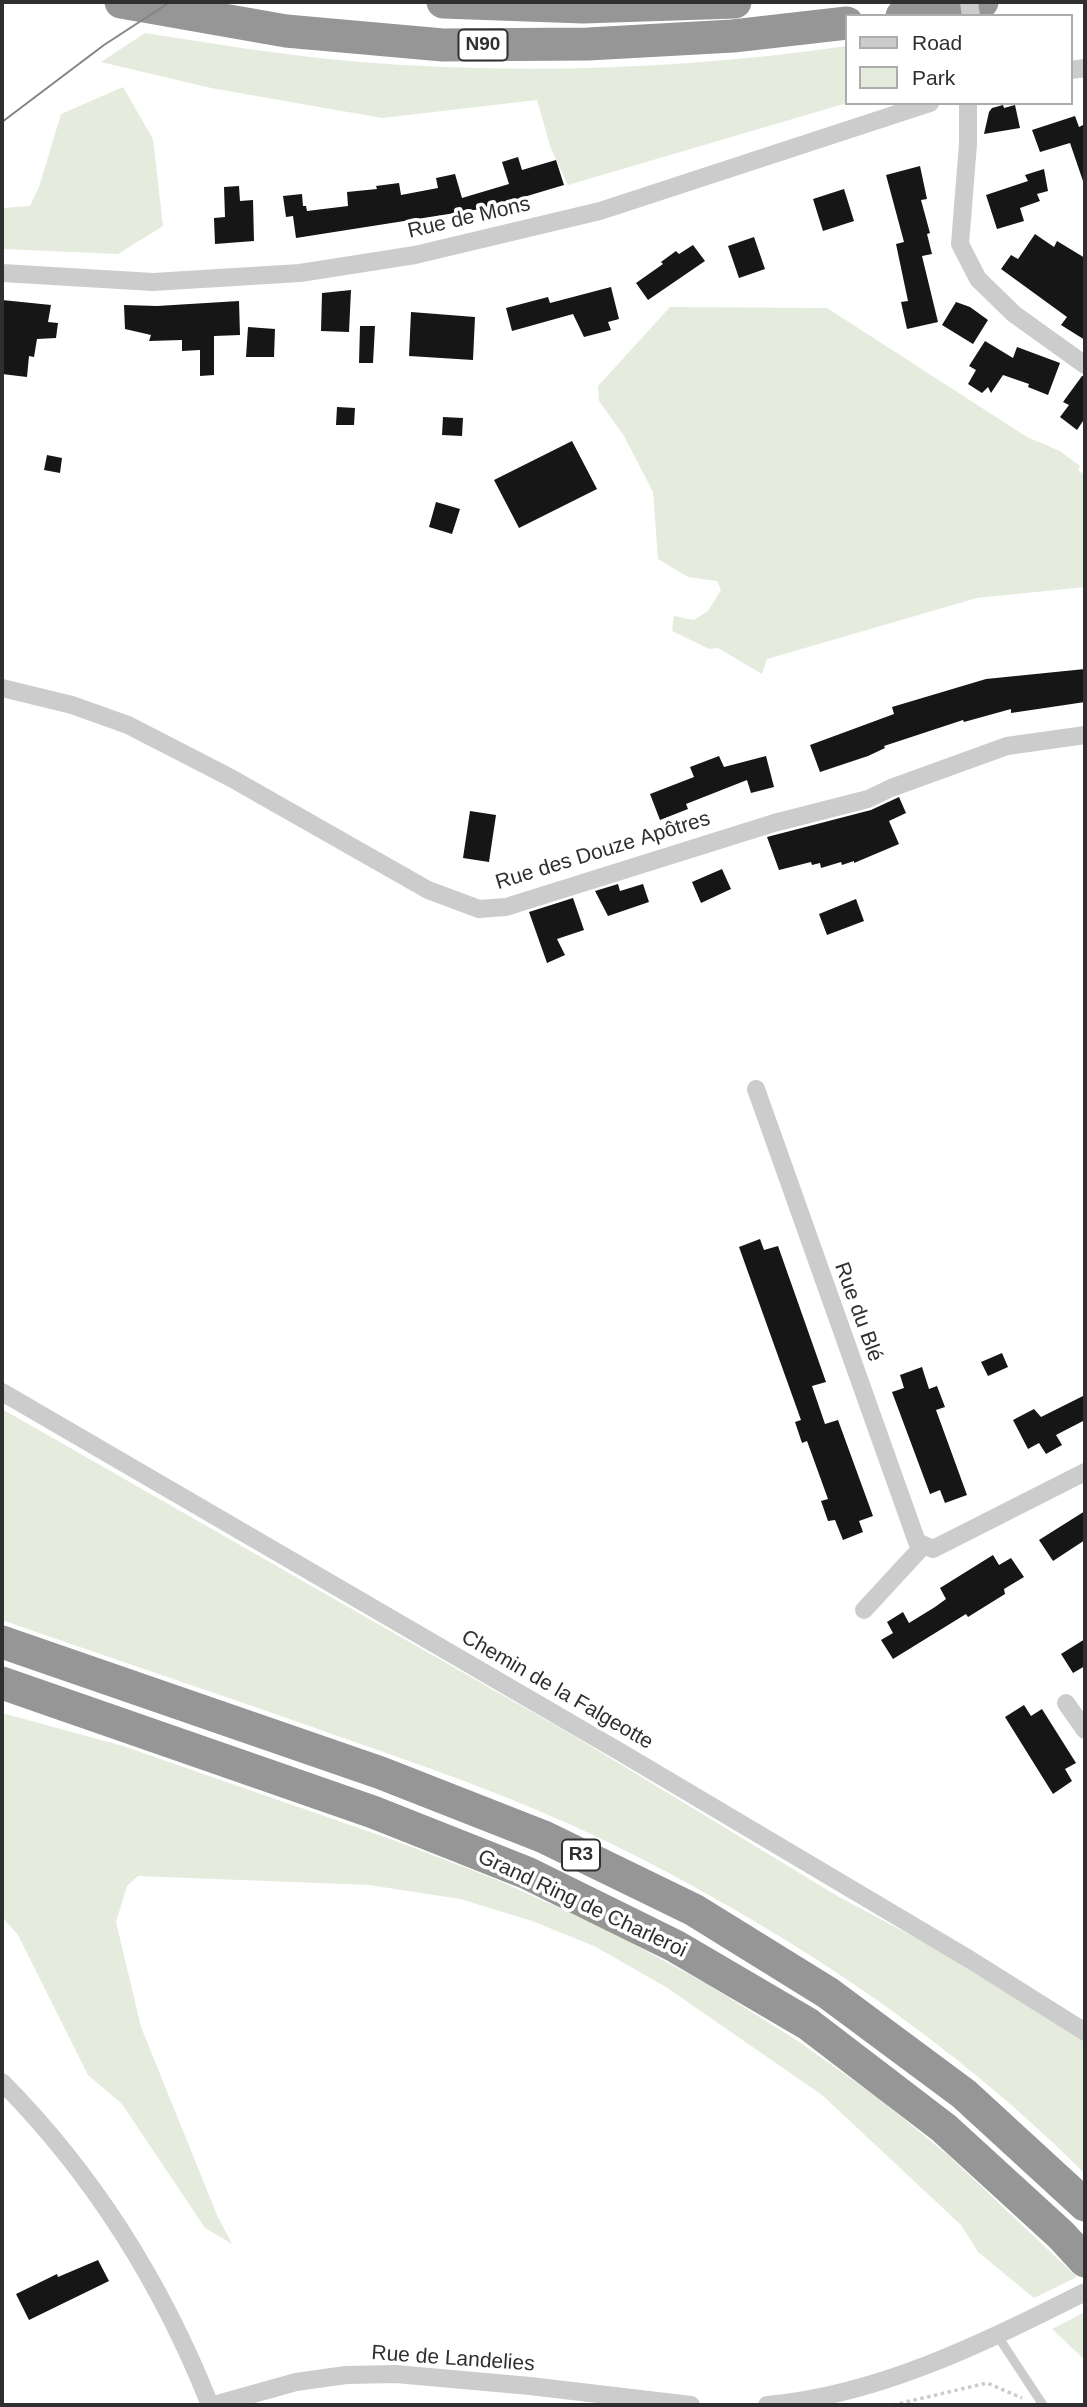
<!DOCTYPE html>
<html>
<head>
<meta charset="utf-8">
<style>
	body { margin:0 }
	#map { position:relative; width:1087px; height:2407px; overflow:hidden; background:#fff; font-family:Helvetica,sans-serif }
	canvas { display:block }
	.frame { position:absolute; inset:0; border:4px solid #2f2f2f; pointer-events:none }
	.legend { position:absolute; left:845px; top:14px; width:228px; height:91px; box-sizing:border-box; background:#fff; border:2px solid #acacac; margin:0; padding:9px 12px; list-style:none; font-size:21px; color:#2f2f2f }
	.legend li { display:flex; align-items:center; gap:14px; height:35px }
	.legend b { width:35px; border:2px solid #acacac }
</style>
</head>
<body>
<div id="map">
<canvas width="1087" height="2407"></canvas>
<div class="frame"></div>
<ul class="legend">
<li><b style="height:9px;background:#ccc"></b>Road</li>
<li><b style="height:19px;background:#e5ecde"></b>Park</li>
</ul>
</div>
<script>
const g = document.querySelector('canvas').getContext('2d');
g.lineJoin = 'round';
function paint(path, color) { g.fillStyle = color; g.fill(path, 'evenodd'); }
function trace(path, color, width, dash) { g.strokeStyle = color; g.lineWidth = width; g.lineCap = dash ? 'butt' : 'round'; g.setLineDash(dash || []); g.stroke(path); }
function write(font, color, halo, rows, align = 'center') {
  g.font = font + ' Helvetica,sans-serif'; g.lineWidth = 7; g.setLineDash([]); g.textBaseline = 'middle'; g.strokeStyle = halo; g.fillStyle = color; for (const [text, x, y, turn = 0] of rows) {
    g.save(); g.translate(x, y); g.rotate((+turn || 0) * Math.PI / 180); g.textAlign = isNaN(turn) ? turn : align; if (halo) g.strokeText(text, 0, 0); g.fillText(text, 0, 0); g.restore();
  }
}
paint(new Path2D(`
	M145 33C216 44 288 56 360 62 522 75 686 69 847 46V103L568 185 551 149 537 100 382 118 211 88 101 62Z
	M123 87 153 139 163 226 118 254 2 249V208L30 206 39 187 61 114Z
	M670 307 827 308 1027 437 1060 451 1080 466 1078 470 1085 475 1083 478 1085 480V587L977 598 767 659 762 674 718 648 709 649 672 631 674 616 694 620 708 611 721 590 717 581 688 577 658 559 653 492 624 436 599 401 598 386Z
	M2 1409 574 1736 839 1897 946 1954 1085 2042V2174C957 2045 800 1940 638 1857 545 1809 445 1773 346 1739 232 1698 116 1660 2 1620Z
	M2 1713 123 1746 396 1841 495 1879 604 1928 707 1984 798 2041 877 2097 949 2156 1077 2277 1034 2298 978 2252 961 2225 822 2095 666 1987 594 1946 532 1921 460 1899 369 1885 138 1876 127 1886 116 1922 141 2027 217 2215 232 2244 205 2228 122 2104 88 2075 18 1935 2 1917Z
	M1085 2312V2360L1052 2329Z`), '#e5ecde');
paint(new Path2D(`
	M1003 105 1004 108 1015 105 1020 128 984 134 989 112 992 108Z
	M1075 116 1079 127 1085 124V180L1083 181 1070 143 1040 152 1032 130Z
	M518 157 522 170 556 160 564 185 487 208 296 238 293 216 286 217 283 196 302 194 303 206H306L307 211 348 206 347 192 377 189 376 186 399 183 401 195 438 188 436 178 455 174 462 198 509 184 502 162Z
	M920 166 927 199 921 200 930 233 927 234 932 254 922 256 938 322 907 329 901 302 908 301 896 244 904 242 886 175Z
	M1044 169 1048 191 1037 194 1040 201 1020 208 1024 221 997 229 986 195 1028 181 1025 175Z
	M239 186 240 201 253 200 254 241 215 244 214 218 225 217 224 187Z
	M844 189 854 221 823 231 813 199Z
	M1035 234 1054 247 1057 241 1085 258V340L1061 325 1067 317 1001 269 1011 255 1018 259Z
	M754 237 765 269 739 278 728 246Z
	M693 245 705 261 648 300 636 283 663 264 661 262 676 251 679 254Z
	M611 287 619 319 608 322 611 330 584 337 573 314 512 331 506 308 548 297 550 303Z
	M351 290 349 332 321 331 322 293Z
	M2 300 51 305 48 322 58 323 56 338 37 339 34 357 29 356 27 377 2 374Z
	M239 301 240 335 214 336V375L200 376V350L182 351V340L149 341 151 335 125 329 124 305 157 306Z
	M956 302 970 307 988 320 973 344 942 325Z
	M411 312 475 317 473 360 409 356Z
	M360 326H375L373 363H359Z
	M248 327 275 329 274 357H246Z
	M985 341 1013 358 1017 347 1060 363 1048 395 1028 387 1029 384 1003 375 991 393 988 387 982 393 968 384 976 370 969 366Z
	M1082 376H1085V418L1077 430 1060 417 1069 405 1063 402Z
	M337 407 355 408 354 425H336Z
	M443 417 463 418 462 436 442 435Z
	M572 441 597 489 519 528 494 480Z
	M47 455 62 458 60 473 44 470Z
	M436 502 460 509 452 534 429 527Z
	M1085 669V702L1011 713V709L964 722 963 720 884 746 885 748 868 756 820 772 810 745 894 714 892 707 986 679Z
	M719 756 724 767 766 756 774 787 751 793 747 780 686 804 688 809 660 820 650 794 694 777 690 767Z
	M899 797 906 813 889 821 899 844 854 863V861L842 865 841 862 821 868 820 863 812 865 811 862 779 870 767 837 871 810Z
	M470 811 496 815 489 862 463 858Z
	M722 869 731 889 701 903 692 882Z
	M618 884 620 891 643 884 649 902 608 916 595 891Z
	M573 898 584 930 557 939 565 955 547 963 529 912Z
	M856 899 864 921 827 935 819 914Z
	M760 1239 764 1250 778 1246 826 1382 812 1386 825 1424 838 1420 873 1516 859 1521 863 1532 843 1540 835 1520 828 1521 821 1501 828 1499 807 1441 802 1443 795 1422 801 1420 739 1247Z
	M1002 1353 1008 1367 988 1376 981 1362Z
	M922 1367 929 1389 937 1386 945 1407 936 1410 967 1495 945 1503 940 1490 930 1494 892 1392 904 1388 900 1375Z
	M1085 1395V1420L1056 1435 1062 1445 1046 1454 1039 1443 1028 1449 1013 1420 1034 1409 1041 1417Z
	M1085 1511V1540L1053 1561 1039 1540Z
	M993 1555 999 1565 1011 1558 1024 1577 1004 1589 1005 1594 968 1617 966 1614 893 1659 881 1640 893 1633 887 1622 903 1612 909 1623 935 1607 946 1599 940 1588Z
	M1085 1639V1666L1073 1673 1061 1654Z
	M1024 1705 1031 1716 1042 1709 1076 1763 1065 1769 1072 1781 1053 1794 1005 1717Z
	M98 2260 109 2281 29 2320 16 2294 57 2274 58 2277Z`), '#161616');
trace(new Path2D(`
	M893 2405 987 2383 1022 2398`), '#ccc', 3.5, [3.5, 3.5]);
trace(new Path2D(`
	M997 2335 1043 2405`), '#ccc', 9);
trace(new Path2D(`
	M1071 70 1085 68
	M968 103V144L960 244 978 279 1014 314 1085 365
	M2 273 153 282 300 273 415 255 600 211 930 103
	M2 688 72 705 128 725 231 778 428 890 479 909 506 907 774 823 868 799 891 788 1007 746 1085 735
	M756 1089 917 1542 933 1549 1085 1472
	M2 1392 622 1753 969 1959 1085 2032
	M864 1610 924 1545
	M1066 1703 1085 1730
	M2 2082C94 2175 162 2284 210 2405
	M214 2405 296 2382 346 2375 396 2374 530 2386 691 2405
	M767 2405C880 2395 985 2342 1085 2292`), '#ccc', 18);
trace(new Path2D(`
	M121 2 286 31 443 45 588 44 733 36 847 23
	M443 2 583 7 735 2
	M902 16 982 2
	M2 1642 381 1773 544 1837 694 1910 828 1993 964 2094 1085 2205
	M2 1683 373 1812 527 1873 675 1946 808 2024 944 2128 1061 2235 1085 2261`), '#969696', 33);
trace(new Path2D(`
	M2 122 104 45 170 2`), '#848484', 2);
trace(new Path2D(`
	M969 2 971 16`), '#ccc', 18);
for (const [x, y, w] of [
	[483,45,49],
	[581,1855,38]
]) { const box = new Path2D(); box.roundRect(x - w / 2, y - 15.5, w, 31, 5); g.fillStyle = '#fff'; g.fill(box); trace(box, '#2f2f2f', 2); }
write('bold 19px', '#2f2f2f', null, [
	["N90",483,45],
	["R3",581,1855]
]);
write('21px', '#2f2f2f', '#fff', [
	["Rue de Mons",469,218,-13],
	["Rue des Douze Apôtres",603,851,-17],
	["Rue du Blé",858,1312,70],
	["Chemin de la Falgeotte",557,1690,30],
	["Grand Ring de Charleroi",582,1904,25],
	["Rue de Landelies",453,2359,4]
]);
</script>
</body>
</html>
